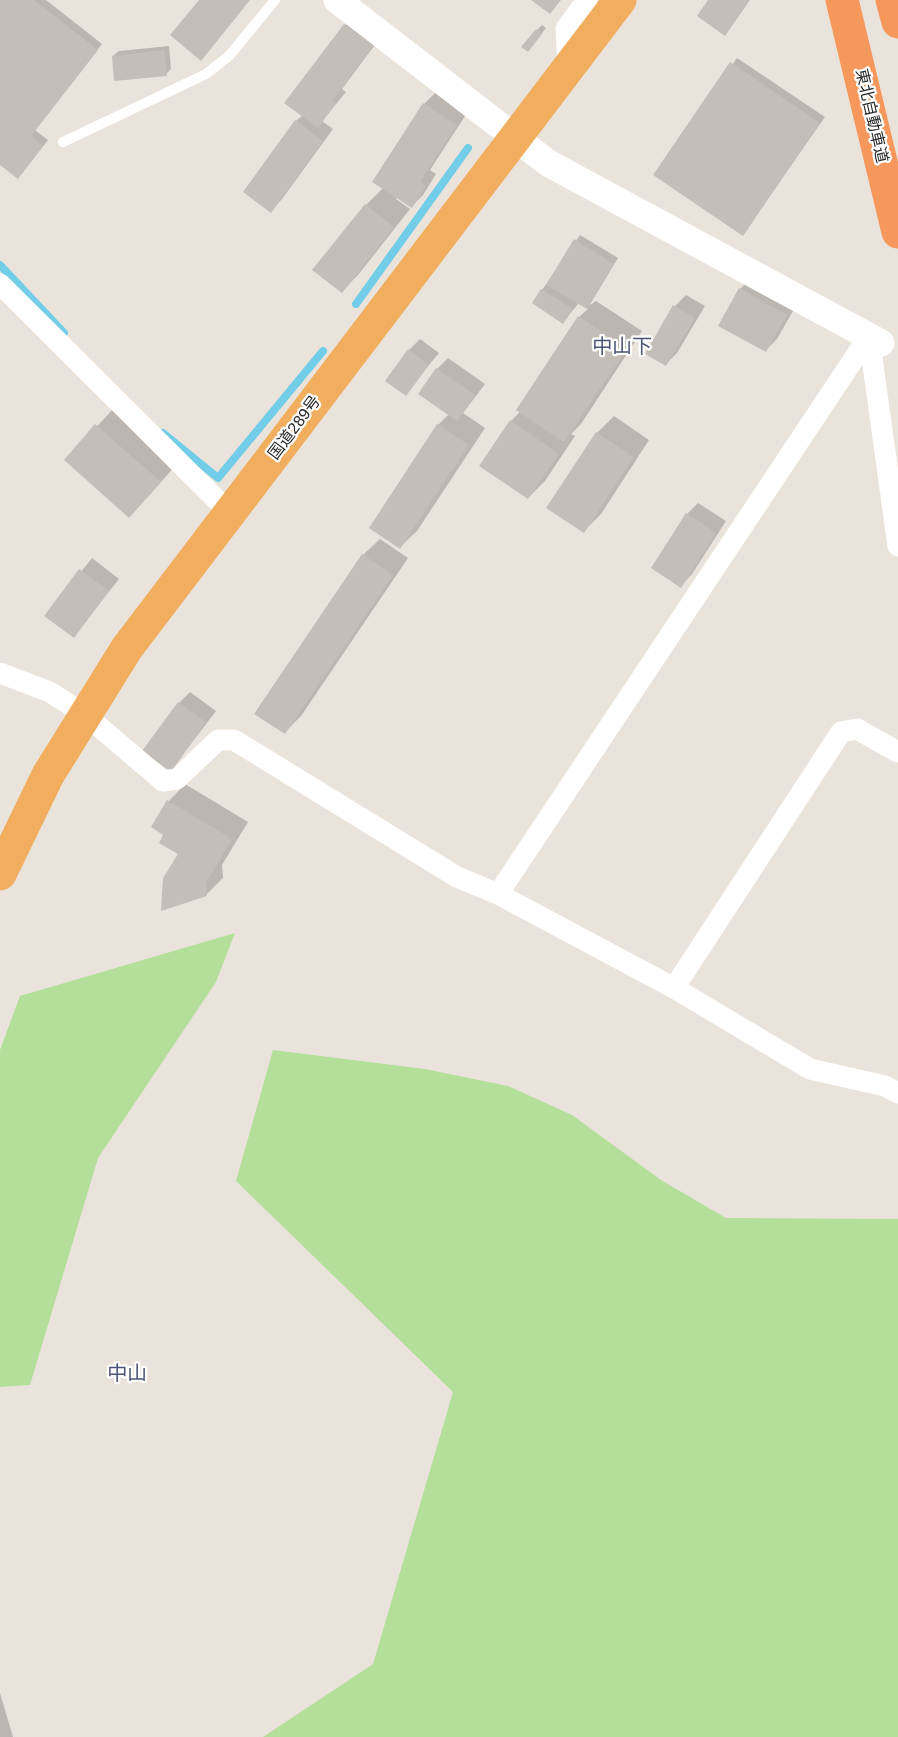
<!DOCTYPE html>
<html>
<head>
<meta charset="utf-8">
<style>
	body { margin:0 }
	canvas { display:block; background:#eae3db }
</style>
</head>
<body>
<canvas width="898" height="1737"></canvas>
<script>
const g = document.querySelector('canvas').getContext('2d');
g.lineJoin = 'round';
function paint(path, color) { g.fillStyle = color; g.fill(path, 'evenodd'); }
function trace(path, color, width, dash) { g.strokeStyle = color; g.lineWidth = width; g.lineCap = dash ? 'butt' : 'round'; g.setLineDash(dash || []); g.stroke(path); }
function write(font, color, halo, rows, align = 'center') {
  g.font = font + ' Helvetica,"Noto Sans JP",sans-serif'; g.lineWidth = 4.5; g.setLineDash([]); g.textBaseline = 'middle'; g.strokeStyle = halo; g.fillStyle = color; for (const [text, x, y, turn = 0] of rows) {
    g.save(); g.translate(x, y); g.rotate((+turn || 0) * Math.PI / 180); g.textAlign = isNaN(turn) ? turn : align; if (halo) g.strokeText(text, 0, 0); g.fillText(text, 0, 0); g.restore();
  }
}
paint(new Path2D(`
	M235 933 216 982 98 1158 30 1385 0 1387V1050L20 996Z
	M273 1050 425 1069 508 1086 572 1115 661 1180 726 1218 898 1219V1737H263L373 1664 453 1392 236 1181Z`), '#b4df9a');
paint(new Path2D(`
	M0 0H46L102 44 35 130 48 140 23 172 0 164Z
	M356 14 383 34 342 89 346 92 322 121 333 129 282 199 271 211 296 121 303 115 345 25Z
	M542 25 546 28 528 50 537 30Z
	M169 46 171 69 166 74 113 56 119 51Z
	M737 58 825 117 743 234 655 175Z
	M435 93 467 113 430 170 436 174 423 195 412 206 398 197 396 199 410 209 358 275 342 291 314 270 366 205 383 188 424 104Z
	M580 235 618 258 589 306 596 301 642 331 581 424 571 434 575 436 545 481 528 498 511 421 521 411 579 317 588 309 579 303 563 322 542 290Z
	M751 278 797 304 777 339 766 350 740 289Z
	M686 295 705 306 677 353 666 364 675 306Z
	M420 339 439 353 405 394 409 350Z
	M448 358 485 384 463 413 485 428 417 531 400 547 371 528 438 425 449 414 437 369Z
	M113 409 176 465 146 499 66 460Z
	M614 416 649 440 601 514 584 531 597 433Z
	M698 503 726 521 692 574 681 586 687 514Z
	M380 539 408 558 301 716 285 732 363 555Z
	M92 558 119 579 74 636 46 616Z
	M190 692 216 711 171 770 179 703Z
	M185 784 248 822 222 865 223 878 206 895 180 854 169 801Z
	M0 1693 13 1737H0Z`), '#0003');
trace(new Path2D(`
	M0 265 64 333
	M356 304 468 148
	M163 433 218 478 323 351`), '#72cde8', 8);
paint(new Path2D(`
	M0 0H34L98 50 31 136 43 146 18 179 0 165Z
	M199 0H250L201 61 170 35Z
	M531 0H561L550 14Z
	M708 0H750L725 36 697 16Z
	M344 24 373 46 332 101 336 103 318 128 284 103Z
	M536 29 542 34 528 52 521 47Z
	M164 50 167 76 114 81 112 56Z
	M730 62 820 123 743 236 653 175Z
	M423 103 457 125 420 182 426 186 412 208 372 182Z
	M295 120 323 141 271 213 243 192Z
	M365 204 394 227 342 293 312 270Z
	M574 239 614 264 587 309 546 285Z
	M739 288 787 315 766 352 718 326Z
	M541 289 573 309 563 324 532 303Z
	M673 305 695 318 666 366 645 354Z
	M578 316 627 349 564 442 516 410Z
	M408 349 429 365 406 396 385 381Z
	M436 368 475 395 457 421 418 394Z
	M510 420 559 454 528 499 479 466Z
	M95 424 161 482 129 518 64 460Z
	M437 424 469 445 400 549 369 528Z
	M596 432 634 457 584 533 546 508Z
	M686 513 716 533 681 588 651 568Z
	M362 554 393 575 285 734 254 714Z
	M79 569 109 591 74 638 44 616Z
	M178 702 206 722 171 772 142 751Z
	M167 800 232 839 206 883 207 896 161 911 163 878 178 854 159 843 163 835 151 827Z`), '#c3beb7');
trace(new Path2D(`
	M63 142 206 74 229 56 275 0`), '#fff', 10);
trace(new Path2D(`
	M568 66 566 29 587 0
	M0 284 230 513
	M869 336 898 546
	M0 673 50 692 84 714 163 781 177 779 218 740H234L457 877 498 894 674 988 810 1069 885 1086 898 1093
	M498 894 869 336
	M674 988 841 732 857 729 898 752`), '#fff', 21);
trace(new Path2D(`
	M337 0 548 163 881 343`), '#fff', 27);
trace(new Path2D(`
	M0 874 48 775 127 648 620 0`), '#f0ae5e', 33);
trace(new Path2D(`
	M842 0 898 232
	M892 0 898 22`), '#f6985b', 33);
write('16px', '#292929', '#fff', [
	["東北自動車道",871,116,77],
	["国道289号",295,428,-53]
]);
write('20px', '#4c5577', '#fff', [
	["中山下",622,347],
	["中山",127,1374]
]);
</script>
</body>
</html>
